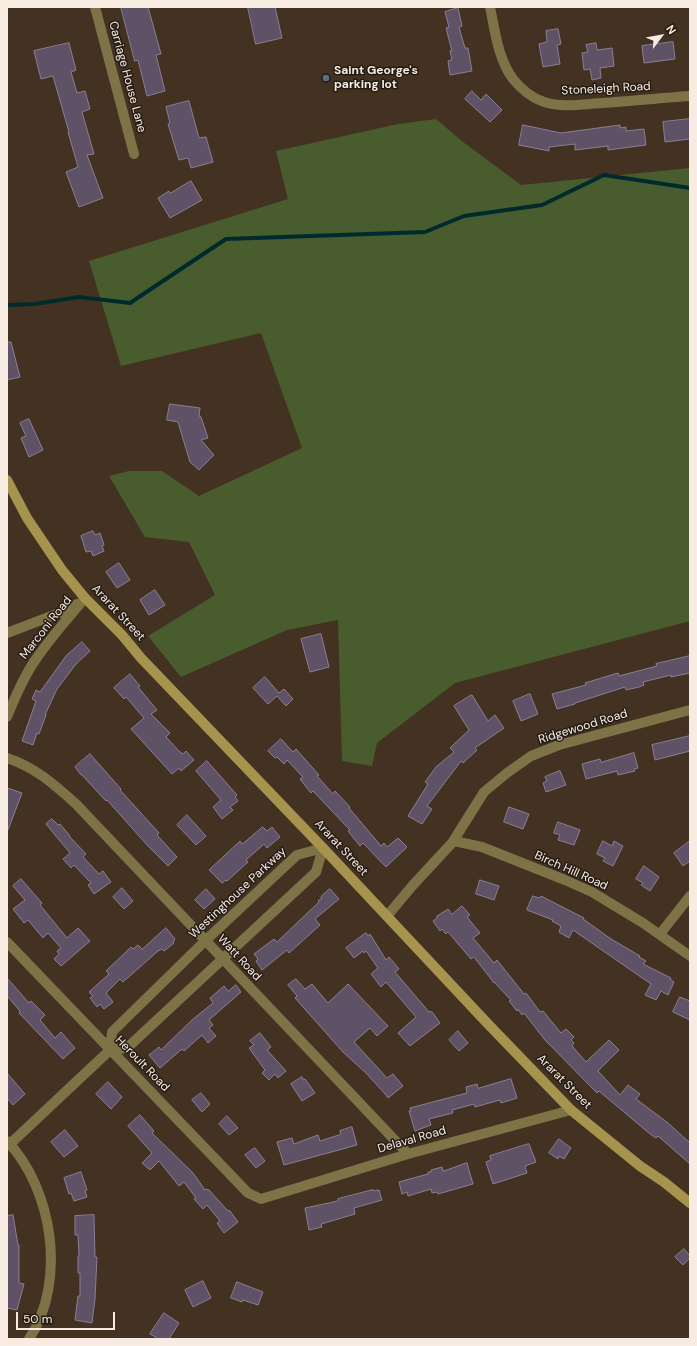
<!DOCTYPE html>
<html>
<head>
<meta charset="utf-8">
<style>
	body { margin:0 }
	#map { position:relative; width:697px; height:1346px; overflow:hidden; background:#433221; font-family:"DM Sans",sans-serif }
	canvas { display:block }
	.frame { position:absolute; inset:0; border:8px solid #f8ece2; pointer-events:none }
	.north { position:absolute; left:641px; top:16px; width:40px; height:40px; -webkit-text-stroke:3px #241c14; paint-order:stroke; rotate:58deg; font-size:11px; font-weight:700; line-height:16px; text-align:center; color:#f8ece2 }
	.north::after { content:''; display:block; margin:auto; width:14px; height:18px; background:#f8ece2; clip-path:polygon(50% 0,100% 100%,50% 72%,0 100%) }
	.scale { position:absolute; left:16px; top:1312px; width:99px; height:18px; box-sizing:border-box; border:2px solid #f8ece2; border-top:0; padding-left:5px; font-size:12px; line-height:14px; white-space:nowrap; color:#f8ece2; -webkit-text-stroke:3px #241c14; paint-order:stroke }
</style>
</head>
<body>
<div id="map">
<canvas width="697" height="1346"></canvas>
<div class="frame"></div>
<div class="north">N</div>
<div class="scale">50 m</div>
</div>
<script>
const g = document.querySelector('canvas').getContext('2d');
g.lineJoin = 'round';
function paint(path, color) { g.fillStyle = color; g.fill(path, 'evenodd'); }
function trace(path, color, width, dash) { g.strokeStyle = color; g.lineWidth = width; g.lineCap = dash ? 'butt' : 'round'; g.setLineDash(dash || []); g.stroke(path); }
function write(font, color, halo, rows, align = 'center') {
  g.font = font + ' "DM Sans",sans-serif'; g.lineWidth = 3; g.setLineDash([]); g.textBaseline = 'middle'; g.strokeStyle = halo; g.fillStyle = color; for (const [text, x, y, turn = 0] of rows) {
    g.save(); g.translate(x, y); g.rotate((+turn || 0) * Math.PI / 180); g.textAlign = isNaN(turn) ? turn : align; if (halo) g.strokeText(text, 0, 0); g.fillText(text, 0, 0); g.restore();
  }
}
paint(new Path2D(`
	M436 119 463 142 521 185 690 168V621L455 683 377 743 372 766 342 761 338 620 287 630 181 677 148 636 215 595 189 542 145 537 109 476 129 471H162L199 496 302 448 261 333 121 366 89 261 288 199 276 151 398 124Z`), '#495c2d');
trace(new Path2D(`
	M7 305 35 304 79 297 130 303 226 239 425 232 464 216 542 205 604 175 690 188`), '#002b2c', 4);
const building = new Path2D(`
	M121 7H148L161 54 156 55 165 91 147 96 138 60 135 61Z
	M248 7H275L282 38 256 44Z
	M458 8 462 26 459 27 465 48H468L472 71 450 75 448 61 452 60 450 51H452L446 28 449 27 445 12Z
	M558 29 561 44 557 45 560 64 543 67 539 44 547 42 546 31Z
	M673 42 675 59 644 63 642 46Z
	M69 43 76 70 71 72 77 93 85 91 90 109 82 112 94 154 87 155 103 198 79 207 66 172 78 167 68 132H69L53 76 41 79 34 51Z
	M596 43 597 50 612 48 614 66 600 68 601 78 592 80 590 69 584 70 582 53 588 52 586 45Z
	M472 91 481 100 486 94 502 110 490 122 465 99Z
	M189 101 199 138 206 137 213 162 191 168 188 158 179 160 168 124 170 123 166 107Z
	M690 119V139L665 142 663 122Z
	M523 125 561 133 620 125V128L626 127V131L644 129 646 145 608 150V146L575 150V144L549 147V151L519 145Z
	M191 181 202 200 170 218 158 198 169 191 170 193Z
	M7 342H11L20 377 7 380Z
	M170 404 200 408 199 416 201 417 208 438 201 440 214 455 199 470 190 462 178 422 167 420Z
	M29 419 43 450 29 457 21 438 26 436 20 423Z
	M93 531 95 535 100 533 104 545 102 546 104 551 93 556 91 551 86 552 81 536Z
	M119 563 130 580 117 588 106 572Z
	M155 590 165 605 149 615 140 600Z
	M321 634 329 667 310 672 301 639Z
	M82 642 90 651 76 664 57 689 45 715H46L39 734 37 733 33 745 22 741 36 701 32 699 36 690 40 692 66 656Z
	M690 656V673L671 677V675L643 682 644 685 639 687 626 690 625 687 575 703V704L557 709 552 694 586 685 585 683 618 673 619 676 657 666 656 664Z
	M130 674 140 686 138 687 157 710 151 714 170 733 166 737 180 752 183 754 186 751 194 760 181 771 179 768 172 774 131 729 144 718 126 697 124 699 114 688Z
	M265 677 279 693 284 689 293 699 286 706 277 696 268 704 253 688Z
	M530 694 538 714 521 721 513 701Z
	M472 695 488 721 495 715 504 728 475 748 477 750 463 763 461 761 427 806 432 809 422 824 408 816 428 784 425 782 436 767 454 752 450 748 469 730 454 706Z
	M690 736V751L655 760 652 745Z
	M281 739 293 752 296 749 319 775 317 776 333 794 335 791 350 807 349 808 381 846 384 843 387 847 398 838 407 847 386 867 363 843 360 846 348 831 350 830 313 791 311 793 300 779 303 777 287 760 284 764 277 757 275 758 268 751Z
	M634 753 638 768 634 769 635 771 618 775 617 771 586 779 582 764 600 759 601 762Z
	M90 754 121 789 120 790 159 833 157 835 177 857 168 866 148 846 107 800 106 801 82 775H81L75 767Z
	M207 761 237 795 235 797 238 801 230 807 233 810 222 819 213 807 221 800 196 771Z
	M560 771 566 785 546 792 543 783 547 781 545 777Z
	M7 788 22 793 8 830 7 829Z
	M509 807 529 814 523 829 504 822Z
	M187 815 206 836 196 845 177 825Z
	M52 819 58 825 60 824 70 836H69L86 854 83 857 99 874 103 871 111 882 94 894 88 885 91 883 74 865 71 868 63 859 70 853 46 824Z
	M558 822 580 830 574 845 558 840 560 835 554 833Z
	M263 827 267 831 272 827 280 837 267 848 264 844 246 860 248 862 227 881 226 880 222 883 209 870 240 841 242 844Z
	M603 841 612 846 614 841 623 846 613 866 603 861 605 858 597 854Z
	M690 841V861L683 866 674 853Z
	M644 866 659 877 650 891 641 885 643 883 636 879Z
	M21 879 42 903 40 905 67 938 78 928 90 941 61 966 54 959 59 954 57 951 61 948 48 933 43 938 28 920 24 923 13 909 25 900 13 886Z
	M480 880 499 886 494 900 476 894Z
	M122 888 133 901 124 909 113 897Z
	M206 889 215 899 204 909 195 900Z
	M330 889 339 899 315 919 320 925 289 953 287 950 262 970 256 961 258 959 254 954 274 939 277 942 319 902 318 901 322 898 321 897Z
	M533 896 539 898 541 896 584 918 583 919 611 939 640 956 639 957 646 961 643 964 671 978 670 979 674 982 668 995 661 991 656 1000 645 995 651 984 573 930 569 938 559 932 561 926 552 921 553 920 527 910Z
	M462 906 470 915 467 917 480 933 473 938 494 963 497 960 524 994 526 993 540 1012 543 1011 561 1033 566 1029 574 1037 571 1040 574 1043 572 1046 586 1062 609 1040 619 1050 598 1071 620 1095 628 1085 640 1094 636 1099 668 1123 690 1143V1164L658 1136 656 1138 650 1134 599 1091 597 1093 545 1040 524 1013 522 1015 518 1009 517 1011 509 1001 511 1000 494 982V983L474 957 471 959 448 932 446 934 442 929 440 931 433 921 437 918V916L448 909 452 914Z
	M166 928 175 939 173 942 174 943 164 951 162 949 158 951 123 982 120 979 106 993 113 1002 104 1009 100 1004 97 1007 90 998 93 996 89 992 109 974 106 971 131 947 133 949 138 945 142 949Z
	M366 933 368 936 370 934 386 960 389 957 399 969 395 972 429 1012 430 1011 433 1013 440 1023 410 1046 398 1033 416 1017 386 982 381 987 371 974 378 968 366 951 364 953 363 951 354 958 346 948Z
	M7 978 29 1003 31 1001 45 1015 40 1020 55 1038 61 1032 75 1048 63 1059 19 1013 20 1011 7 996Z
	M296 979 305 989 312 984 328 1003 348 984 388 1026 377 1036 370 1028 354 1042 387 1078 393 1074 403 1086 388 1098 386 1095 366 1073 343 1052 295 998 297 996 288 985Z
	M236 985 241 992 209 1020 213 1025 209 1028 216 1036 208 1043 202 1035 184 1051 182 1049 160 1068 149 1055 159 1047 161 1050 192 1020 213 1003 210 998 224 986 228 991Z
	M680 997 690 1001V1020L673 1012Z
	M458 1031 468 1043 459 1051 449 1040Z
	M260 1033 271 1047 267 1050 286 1071 278 1078 275 1074 269 1080 262 1073 265 1070 249 1048 254 1045 250 1041Z
	M7 1073 25 1094 13 1105 7 1098Z
	M302 1077 303 1080 305 1079 315 1093 302 1101 291 1084Z
	M511 1079 517 1098 501 1103 500 1100 475 1107 474 1104 452 1110 453 1113 429 1119 431 1125 415 1131 409 1111H411L410 1108 467 1093 466 1087 477 1084 478 1088Z
	M108 1082 122 1097 111 1109 96 1094Z
	M201 1093 210 1104 202 1112 192 1100Z
	M140 1115 154 1131 152 1133 193 1173 205 1190 206 1189 209 1190 227 1210 230 1211 238 1222 224 1233 217 1223 220 1221 207 1205 203 1209 194 1199 196 1198 184 1182 179 1186 159 1161 150 1170 142 1163 152 1153 128 1126Z
	M227 1116 238 1128 229 1135 219 1124Z
	M352 1127 357 1145 284 1165 277 1142 292 1138 294 1144 318 1135 320 1141 339 1135 341 1134 340 1131Z
	M65 1130 78 1146 64 1157 51 1142Z
	M559 1139 571 1148 564 1159 559 1156 558 1159 549 1153Z
	M529 1144 536 1162 525 1166 527 1173 493 1184 486 1162 491 1160 490 1156Z
	M255 1148 265 1161 256 1168 245 1155Z
	M467 1163 473 1184 438 1194 437 1192 432 1193 431 1189 408 1196 407 1192 402 1194 399 1182 428 1174V1172H431V1170L442 1167 443 1171Z
	M81 1172 87 1190 85 1191 87 1197 74 1201 71 1193 69 1194 64 1178Z
	M373 1190V1191L379 1190 382 1200 354 1208 355 1214 321 1224 322 1227 309 1230 305 1208 338 1201V1199Z
	M13 1215 18 1245H19V1283L24 1284 17 1310 7 1308V1216Z
	M94 1215 95 1257H97L95 1299 92 1323 75 1320 78 1296H80V1273H78V1256H79L78 1235H75V1216Z
	M684 1249 690 1256V1258L683 1265 675 1257Z
	M203 1281 211 1298 193 1307 185 1290Z
	M237 1282 263 1292 258 1305 243 1300 242 1302 231 1298Z
	M164 1313 179 1323 169 1339H159L150 1334Z`);
paint(building, '#5f5267');
trace(building, '#8c7e94', 1);
trace(new Path2D(`
	M95 7 134 154
	M490 7C495 31 498 59 513 79 521 89 532 98 544 102 562 108 584 104 602 103 631 101 661 98 690 96
	M7 633 62 612 77 604
	M7 717C15 697 24 676 36 659 51 637 68 618 85 598
	M7 758C35 767 55 785 76 804L408 1154
	M452 843 454 841 482 847 565 880 592 892 643 923 690 956
	M387 916 413 885 452 843 484 792 507 773 531 756 559 745 690 710
	M660 934 690 896
	M7 942 248 1193 261 1199 408 1154 571 1110
	M110 1050 112 1032 205 941 297 855 323 848
	M7 1141C53 1189 67 1282 29 1339
	M10 1144 110 1050 127 1048 316 872 323 848`), '#7e7247', 10);
trace(new Path2D(`
	M7 480 27 518 62 570 85 598 122 635 141 658 323 848 488 1024 571 1110 640 1166 664 1182 690 1203`), '#a6934d', 10);
for (const [x, y, r, color] of [
	[326,78,4,"#5c6f8a"]
]) { const dot = new Path2D(); dot.arc(x, y, r, 0, 2 * Math.PI); g.fillStyle = color; g.fill(dot); trace(dot, '#241c14', 1.5); }
write('bold 12px', '#f8ece2', '#241c14', [
	["Saint George's",334,71],
	["parking lot",334,85]
], 'left');
write('12px', '#f8ece2', '#241c14', [
	["Carriage House Lane",127,77,75],
	["Stoneleigh Road",606,89,-3],
	["Ararat Street",118,613,47],
	["Marconi Road",46,628,-52],
	["Ridgewood Road",583,727,-17],
	["Ararat Street",341,848,47],
	["Birch Hill Road",571,871,24],
	["Westinghouse Parkway",238,893,-43],
	["Watt Road",239,958,47],
	["Heroult Road",142,1064,46],
	["Ararat Street",564,1082,45],
	["Delaval Road",412,1140,-16]
]);
</script>
</body>
</html>
